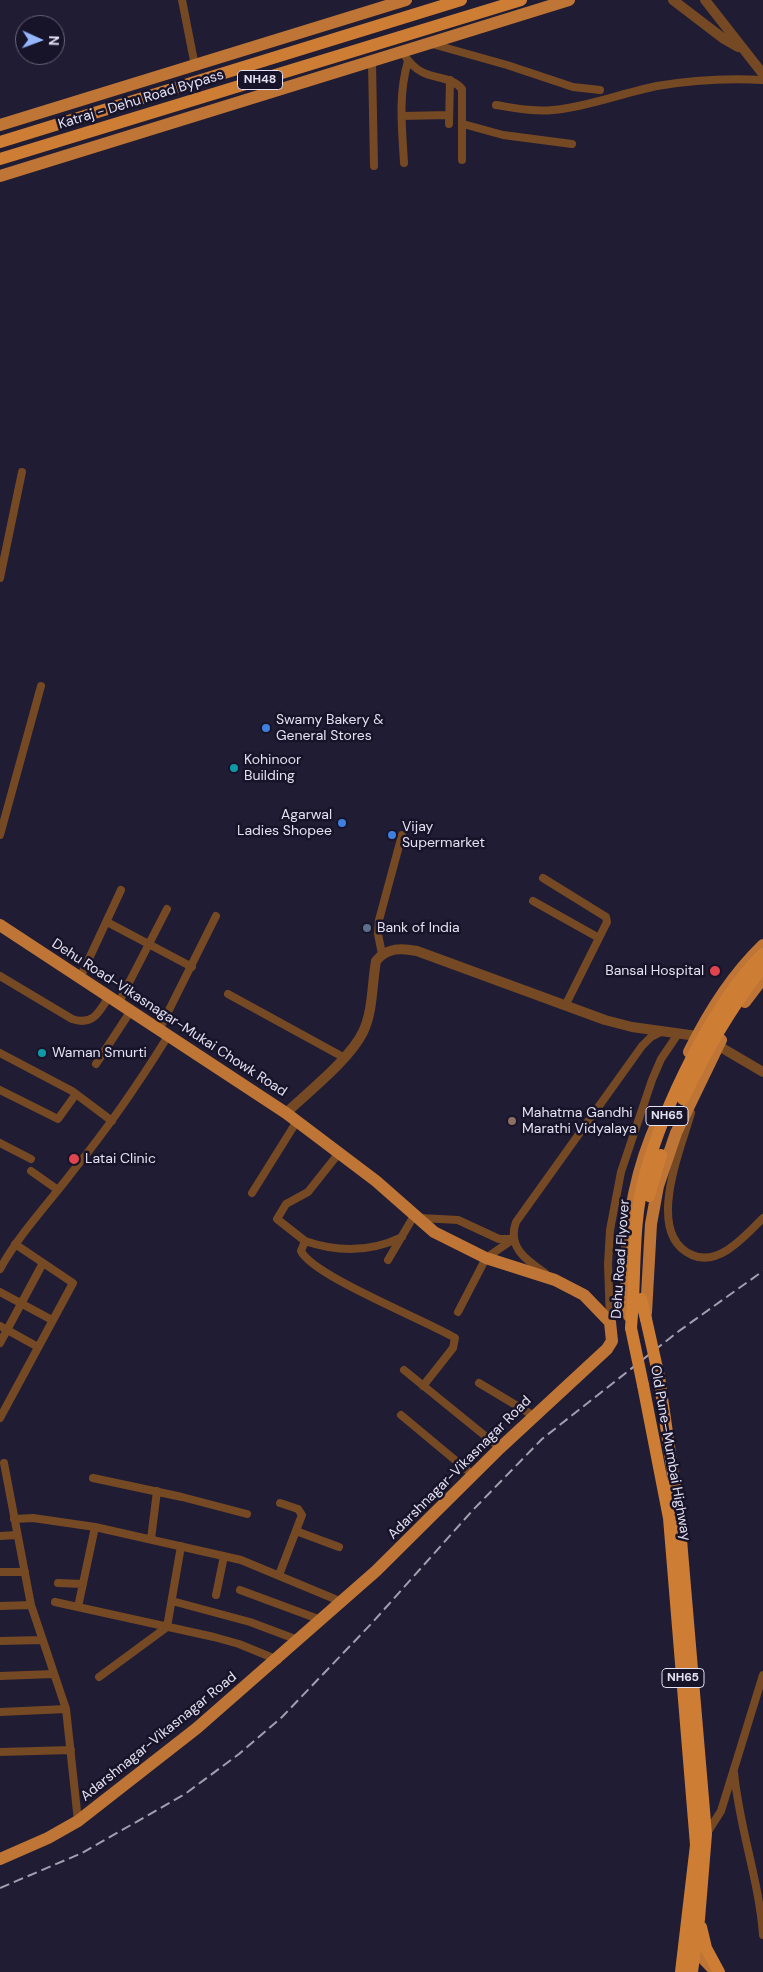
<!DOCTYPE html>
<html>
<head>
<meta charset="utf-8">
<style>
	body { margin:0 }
	#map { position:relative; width:763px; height:1972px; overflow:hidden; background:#201c33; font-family:"DM Sans",sans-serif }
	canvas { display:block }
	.north { position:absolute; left:15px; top:15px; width:50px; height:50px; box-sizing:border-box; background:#171329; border:1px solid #696579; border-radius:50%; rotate:92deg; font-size:14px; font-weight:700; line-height:20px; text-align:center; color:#e3e1f1 }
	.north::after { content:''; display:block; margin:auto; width:18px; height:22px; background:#95b6fd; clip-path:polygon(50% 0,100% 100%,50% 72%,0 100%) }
</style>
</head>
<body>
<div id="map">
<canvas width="763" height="1972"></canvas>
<div class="north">N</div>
</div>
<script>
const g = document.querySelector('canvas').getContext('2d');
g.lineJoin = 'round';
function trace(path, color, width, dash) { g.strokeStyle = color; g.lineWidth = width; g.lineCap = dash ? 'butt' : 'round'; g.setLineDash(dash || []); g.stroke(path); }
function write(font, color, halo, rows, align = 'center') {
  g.font = font + ' "DM Sans",sans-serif'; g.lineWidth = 5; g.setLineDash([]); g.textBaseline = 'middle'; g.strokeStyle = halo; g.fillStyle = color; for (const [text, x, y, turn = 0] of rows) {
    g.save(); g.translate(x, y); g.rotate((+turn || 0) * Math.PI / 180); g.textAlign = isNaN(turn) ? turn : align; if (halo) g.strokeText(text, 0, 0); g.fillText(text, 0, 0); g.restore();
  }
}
trace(new Path2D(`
	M182 0 195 66
	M432 44 507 65 573 87 600 90
	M403 53C408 61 414 68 422 72 435 79 452 77 462 89V160
	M372 63 374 166
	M496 105C515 108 534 112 553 110 588 107 622 93 657 86 692 80 728 78 763 80
	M402 116 449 115
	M449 124 450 80
	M463 124 503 135 572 144
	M404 163C402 128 398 95 408 61
	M0 578 22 472
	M0 835 41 686
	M543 878 606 917 607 922 565 1006
	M533 901 599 938
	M107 922 192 967
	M382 954 378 934 379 920 402 835
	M0 976 72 1019C92 1026 99 1013 108 998
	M80 978 121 890
	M228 994 343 1057
	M118 1004 167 909
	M159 1030 216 916
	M0 1053 72 1091 112 1121
	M96 1064 130 1012
	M0 1090 58 1119 76 1094
	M691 1113C681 1149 644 1234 692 1255 719 1267 746 1235 763 1218
	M0 1143 31 1159
	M339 1153 308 1192 286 1204 277 1219 305 1241 301 1251C313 1276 425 1320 455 1338L453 1348 423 1386
	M31 1171 58 1190
	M252 1193 297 1121
	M420 1218 458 1220 499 1239H513
	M305 1241C337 1252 371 1252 402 1237
	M388 1260 415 1214
	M0 1269C20 1233 48 1204 73 1171 108 1128 139 1083 168 1036
	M545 1273C526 1260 507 1247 516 1222L642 1046 651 1037 661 1032
	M0 1292 52 1320
	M458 1312 486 1258 512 1240
	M610 1321 608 1264 610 1230 621 1172 652 1080 661 1059 678 1034
	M0 1326 38 1347
	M0 1343 43 1263
	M404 1370 500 1448
	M479 1383 534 1416
	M401 1415 473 1475
	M0 1418 73 1283 15 1244
	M4 1463 31 1605 66 1709 78 1821
	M93 1478 182 1497 247 1514
	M14 1519 33 1518 95 1527 241 1560 342 1602
	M296 1531 339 1547
	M0 1536 17 1535
	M151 1539 157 1491
	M0 1572H25
	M279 1575 302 1515 298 1509 280 1503
	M58 1583 83 1584
	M240 1590 321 1620
	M216 1595 224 1556
	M172 1601 250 1622 298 1640
	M55 1602 214 1637 239 1644 278 1660
	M0 1606 31 1605
	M78 1607 95 1527
	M0 1641 42 1640
	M0 1676 54 1674
	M99 1677 167 1627 181 1546
	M0 1712 66 1709
	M0 1752 71 1750
	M734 1772C739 1827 759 1880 763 1935
	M707 1833 721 1811 763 1675`), '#754923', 8);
trace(new Path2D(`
	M673 0 724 39 738 47
	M705 0 763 74
	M286 1113C309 1091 350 1059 363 1032 373 1012 372 983 376 961 387 947 402 948 417 951L605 1020 632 1027 697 1036 717 1045 763 1072`), '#754923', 10);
trace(new Path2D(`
	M0 125 406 0
	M0 176 569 0
	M0 925 286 1113 376 1181 434 1232 486 1258 555 1280 584 1295 610 1322 612 1341 607 1349 500 1448 376 1571 197 1728 78 1821 48 1838 0 1859
	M745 1002 763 978
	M689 1052C708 1013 732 975 763 945
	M646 1313 651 1224 658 1186 676 1133 721 1040
	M629 1316C626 1302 627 1288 626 1274 626 1219 636 1168 659 1118
	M688 1950H695L716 1972`), '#be7535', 12);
trace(new Path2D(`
	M0 142 461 0
	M0 159 521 0
	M641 1299 646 1319
	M631 1328 633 1300
	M659 1377 679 1516 706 1834 699 1919 692 1972
	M643 1385 669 1518 696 1845 681 1972
	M701 1927 706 1948 719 1972`), '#ce7d35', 12);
trace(new Path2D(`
	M0 1888 82 1853 185 1794 239 1754 282 1717 372 1623 472 1511 542 1439 679 1331 763 1271`), '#a29fb1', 2, [10, 5]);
trace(new Path2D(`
	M683 1099C706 1052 730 1008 763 967
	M649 1196 661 1155
	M633 1300C635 1258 634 1215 645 1175 663 1108 713 1002 763 954
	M646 1319 659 1377
	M631 1328 643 1385`), '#ce7d35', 12);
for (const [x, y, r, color] of [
	[266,728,5,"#3f7fe0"],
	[234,768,5,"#0f9aa8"],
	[342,823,5,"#3f7fe0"],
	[392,835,5,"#3f7fe0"],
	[367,928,5,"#5c6f8a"],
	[715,971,6,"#e0444e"],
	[42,1053,5,"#0f9aa8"],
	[512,1121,5,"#8d6e63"],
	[74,1159,6,"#e0444e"]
]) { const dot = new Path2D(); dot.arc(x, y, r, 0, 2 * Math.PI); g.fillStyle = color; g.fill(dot); trace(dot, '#171329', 2); }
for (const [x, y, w] of [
	[260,80,45],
	[667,1116,42],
	[683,1678,42]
]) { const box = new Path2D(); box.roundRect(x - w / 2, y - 9.5, w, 19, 4); g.fillStyle = '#171329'; g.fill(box); trace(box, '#e3e1f1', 1); }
write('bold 12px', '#e3e1f1', null, [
	["NH48",260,80],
	["NH65",667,1116],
	["NH65",683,1678]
]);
write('14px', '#e3e1f1', '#171329', [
	["Katraj - Dehu Road Bypass",141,100,-17],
	["Dehu Road-Vikasnagar-Mukai Chowk Road",169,1018,33],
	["Dehu Road Flyover",621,1259,-86],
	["Old Pune–Mumbai Highway",670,1453,80],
	["Adarshnagar-Vikasnagar Road",460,1468,-45],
	["Adarshnagar-Vikasnagar Road",159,1737,-39]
]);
write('14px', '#e3e1f1', '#171329', [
	["Swamy Bakery &",276,720],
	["General Stores",276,736],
	["Kohinoor",244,760],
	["Building",244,776],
	["Agarwal",332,815,"right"],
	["Ladies Shopee",332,831,"right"],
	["Vijay",402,827],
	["Supermarket",402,843],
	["Bank of India",377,928],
	["Bansal Hospital",704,971,"right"],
	["Waman Smurti",52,1053],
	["Mahatma Gandhi",522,1113],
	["Marathi Vidyalaya",522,1129],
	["Latai Clinic",85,1159]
], 'left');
</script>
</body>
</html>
